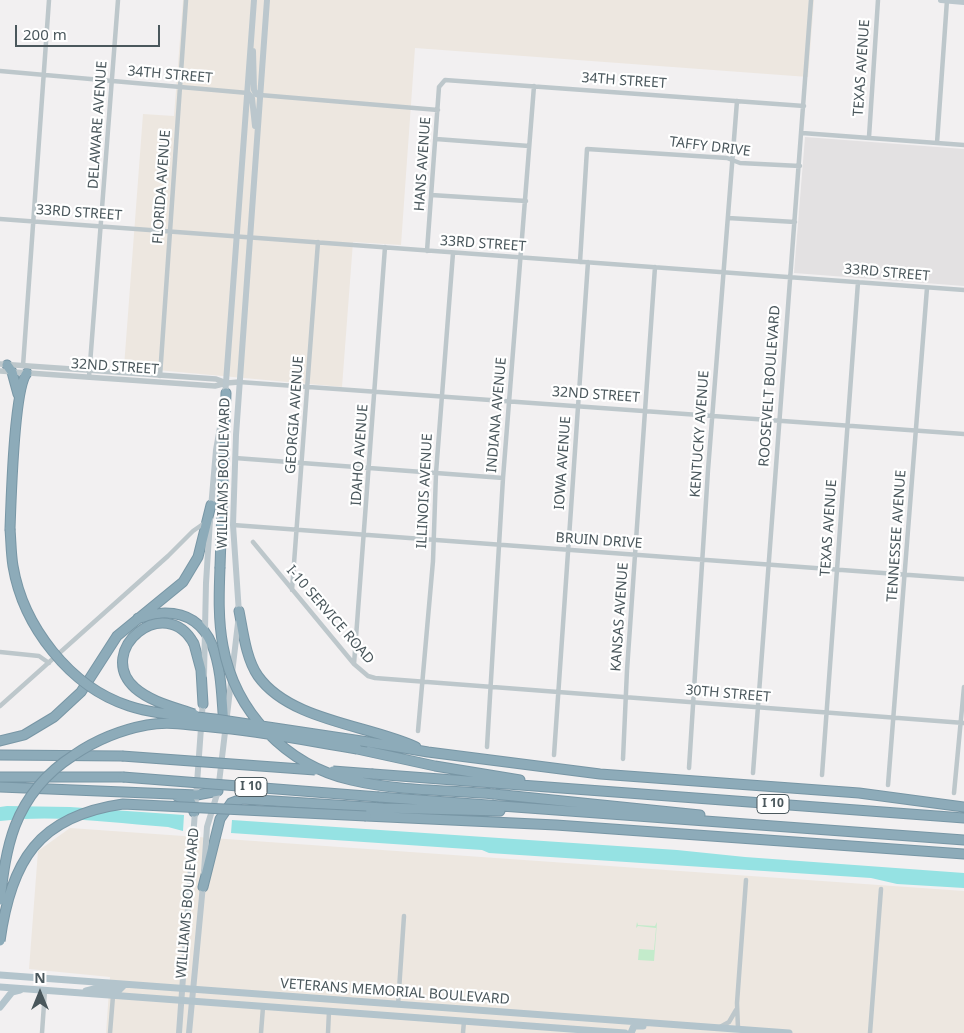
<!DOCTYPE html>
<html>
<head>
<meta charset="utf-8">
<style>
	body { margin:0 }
	#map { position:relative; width:964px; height:1033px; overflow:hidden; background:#f2f0f1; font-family:"Noto Sans",sans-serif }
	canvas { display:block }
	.north { position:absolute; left:15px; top:968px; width:50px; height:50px; -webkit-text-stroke:4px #fff; paint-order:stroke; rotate:0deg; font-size:14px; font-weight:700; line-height:20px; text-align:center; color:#4a575c }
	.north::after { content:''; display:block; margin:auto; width:18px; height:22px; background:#4a575c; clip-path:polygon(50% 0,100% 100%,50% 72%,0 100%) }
	.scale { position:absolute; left:15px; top:25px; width:145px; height:22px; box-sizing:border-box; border:2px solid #4a575c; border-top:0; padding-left:6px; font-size:15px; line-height:18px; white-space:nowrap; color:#4a575c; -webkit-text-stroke:4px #fff; paint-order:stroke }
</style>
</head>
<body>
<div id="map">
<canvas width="964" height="1033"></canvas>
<div class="north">N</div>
<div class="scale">200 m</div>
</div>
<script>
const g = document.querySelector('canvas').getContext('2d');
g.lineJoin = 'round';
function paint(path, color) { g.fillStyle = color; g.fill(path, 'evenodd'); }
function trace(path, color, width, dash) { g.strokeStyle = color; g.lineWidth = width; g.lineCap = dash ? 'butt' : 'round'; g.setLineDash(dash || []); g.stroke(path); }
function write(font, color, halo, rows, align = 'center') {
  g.font = font + ' "Noto Sans",sans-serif'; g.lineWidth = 4.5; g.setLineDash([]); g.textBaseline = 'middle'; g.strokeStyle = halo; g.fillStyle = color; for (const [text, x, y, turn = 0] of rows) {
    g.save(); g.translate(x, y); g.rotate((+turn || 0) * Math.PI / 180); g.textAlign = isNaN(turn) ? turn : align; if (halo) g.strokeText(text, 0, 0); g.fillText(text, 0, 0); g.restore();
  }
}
paint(new Path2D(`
	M183 0H814L808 77 415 48 401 245 353 242 342 387 124 367 143 114 174 116Z
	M70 828 964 891V1033H106L110 977 29 969 38 851Z`), '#ede7e0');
paint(new Path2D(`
	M805 137 964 149V286L794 273Z`), '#e3e1e2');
paint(new Path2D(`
	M637 922 638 925 655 926 657 922 654 961 638 960 639 949 654 950 656 928 638 926 636 928Z`), '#c3ebcb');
paint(new Path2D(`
	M7 806 70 807 184 815 183 831 168 827C113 823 55 814 0 821V807Z
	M232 820 677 850 745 857 964 873V888L897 884 871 878 489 853 482 850 231 833Z`), '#95e2e3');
const motorway = new Path2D(`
	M7 365 12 372 18 394
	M10 529C11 503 14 388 27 373
	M220 567 226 393
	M239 611C243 631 246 659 258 676 290 721 369 725 416 747
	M138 618C147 617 156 613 165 613 224 613 220 684 224 725
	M194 644 201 670 203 704
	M0 741 24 735 54 717 81 692 117 636 183 582 198 557 211 505
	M368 742 428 752 600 774 859 793 964 807
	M357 749 435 766 520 780
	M0 755 122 756
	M373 774 964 818
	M0 777H123
	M0 787 197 795 218 791
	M494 794 700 815
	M177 796 191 803 194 812
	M379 797 964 840
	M366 816 556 825 964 854
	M203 887 220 819 231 803 242 799 383 808 500 811`);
trace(motorway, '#7896a5', 11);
trace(new Path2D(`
	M0 71 248 93
	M260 95 438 110
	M802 133 964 145
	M869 137 878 0
	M436 139 529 146
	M937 143 947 0
	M431 195 526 201
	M728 218 795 222
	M0 219 964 290
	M427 251 439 87 445 80 804 106
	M580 262 587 149 727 158 740 163 800 166
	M23 366 49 0
	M160 376 186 0
	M89 377 118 0
	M239 382 964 434
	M235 458 503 478
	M233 525 964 579
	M253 542 354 664 368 676 375 678 964 723
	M292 590 318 242
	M0 652 39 656 49 663
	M354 664 385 247
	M0 706 168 556 193 531 206 522
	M418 731 433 561 436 473 453 253
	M487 747 503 478 534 86
	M554 755 588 262
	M623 759 627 670 655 267
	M689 768 708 470 737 101
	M753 773 811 0
	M822 775 858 282
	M888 785 927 288
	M954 793 964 687
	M398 1005 404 916
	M720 1027 729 1022 736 1010
	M738 1029 737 1003 746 880
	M42 1033 45 990
	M110 1033 113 996
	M261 1033 263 1007
	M328 1033 329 1011
	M463 1033 464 1021
	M870 1033 881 889`), '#bdc7cb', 4.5);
trace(new Path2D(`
	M0 364 216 379 227 383
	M0 371 215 386 227 383 239 382`), '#bdc7cb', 5.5);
trace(new Path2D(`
	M941 0 964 2
	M253 51 254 90 256 94 260 95
	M248 93 252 98 255 126
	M225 396 254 0
	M211 508 216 450 222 416
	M239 613 233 525 236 435 267 0
	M204 675 206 583 210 520
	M204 872 207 827 218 791 238 623
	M179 1033 203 700
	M189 1033 203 885`), '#bbc7cd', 6);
trace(new Path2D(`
	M0 975 789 1033
	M0 987 625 1033
	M86 991 98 988 119 990 124 985
	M0 1007 12 992 20 990
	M631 1033 634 1026H643`), '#b3c4cc', 7);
trace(motorway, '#8dabb9', 9);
const motorwayBridge = new Path2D(`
	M10 529C11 541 11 554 13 566 23 626 70 687 129 706 157 715 185 715 215 719 266 727 317 734 368 742
	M220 567C219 593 218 620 223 646 235 712 286 765 351 780 397 791 447 790 494 794
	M194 714C174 707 151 702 135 688 94 651 165 591 194 644
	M122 756 315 770
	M333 771 373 774
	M123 777 379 797
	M0 900C3 875 6 850 15 826 27 795 46 773 74 755 96 740 120 730 147 725 168 721 190 725 211 727 260 731 308 741 357 749
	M0 941C11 861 38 816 123 804L366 816`);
trace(motorwayBridge, '#7896a5', 11, []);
trace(motorwayBridge, '#8dabb9', 9);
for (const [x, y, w] of [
	[251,787,32],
	[773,804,32]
]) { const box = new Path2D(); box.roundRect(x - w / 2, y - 9.5, w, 19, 4); g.fillStyle = '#fff'; g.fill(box); trace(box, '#4a575c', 1); }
write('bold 12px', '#4a575c', null, [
	["I 10",251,787],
	["I 10",773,804]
]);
write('14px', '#4a575c', '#fff', [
	["TEXAS AVENUE",862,68,-86],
	["34TH STREET",170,75,5],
	["34TH STREET",624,81,4],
	["DELAWARE AVENUE",98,125,-86],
	["TAFFY DRIVE",710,147,7],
	["HANS AVENUE",423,164,-86],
	["FLORIDA AVENUE",162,187,-86],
	["33RD STREET",79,213,4],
	["33RD STREET",483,244,4],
	["33RD STREET",887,273,5],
	["32ND STREET",115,367,4],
	["ROOSEVELT BOULEVARD",770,386,-86],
	["32ND STREET",596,395,4],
	["GEORGIA AVENUE",295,415,-86],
	["INDIANA AVENUE",497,415,-85],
	["KENTUCKY AVENUE",700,434,-86],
	["IDAHO AVENUE",360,455,-86],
	["IOWA AVENUE",563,463,-86],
	["WILLIAMS BOULEVARD",224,473,-89],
	["ILLINOIS AVENUE",425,491,-87],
	["TEXAS AVENUE",829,528,-86],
	["TENNESSEE AVENUE",897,536,-86],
	["BRUIN DRIVE",599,541,4],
	["I-10 SERVICE ROAD",330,615,49],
	["KANSAS AVENUE",620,617,-86],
	["30TH STREET",728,694,5],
	["WILLIAMS BOULEVARD",188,903,-85],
	["VETERANS MEMORIAL BOULEVARD",395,992,4]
]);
</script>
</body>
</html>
